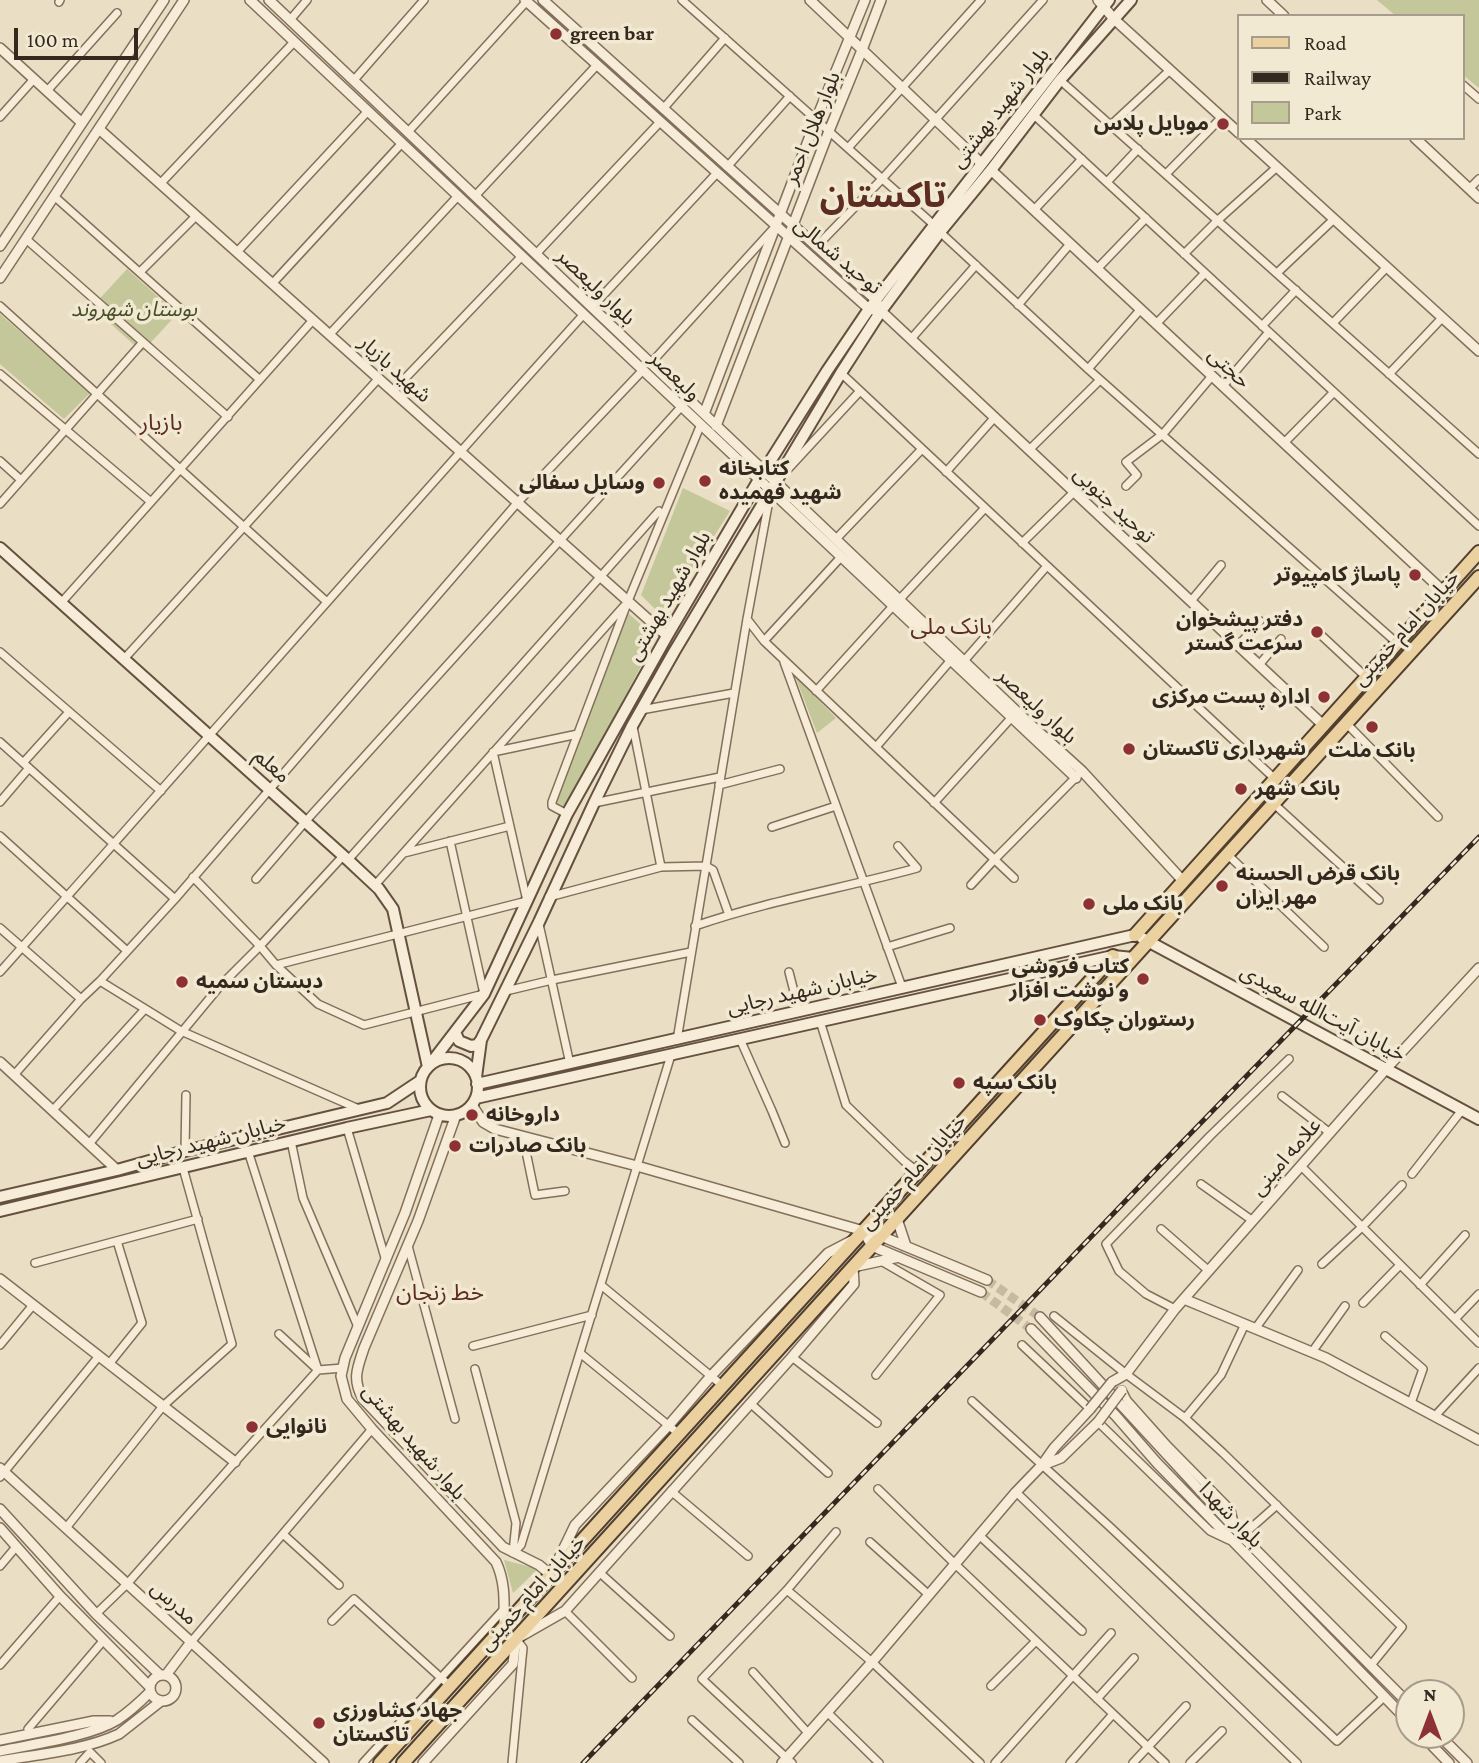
<!DOCTYPE html>
<html>
<head>
<meta charset="utf-8">
<style>
	body { margin:0 }
	#map { position:relative; width:1479px; height:1763px; overflow:hidden; background:#eadec4; font-family:"Crimson Pro",serif }
	canvas { display:block }
	.legend { position:absolute; left:1237px; top:14px; width:228px; height:126px; box-sizing:border-box; background:#f2e9d3; border:2px solid #a69c8b; margin:0; padding:9px 12px; list-style:none; font-size:21px; color:#35291f }
	.legend li { display:flex; align-items:center; gap:14px; height:35px }
	.legend b { width:35px; border:2px solid #a69c8b }
	.north { position:absolute; left:1395px; top:1679px; width:70px; height:70px; box-sizing:border-box; background:#f2e9d3; border:2px solid #a69c8b; border-radius:50%; rotate:0deg; font-size:19px; font-weight:700; line-height:28px; text-align:center; color:#35291f }
	.north::after { content:''; display:block; margin:auto; width:24px; height:32px; background:#8d3134; clip-path:polygon(50% 0,100% 100%,50% 72%,0 100%) }
	.scale { position:absolute; left:14px; top:28px; width:124px; height:32px; box-sizing:border-box; border:4px solid #35291f; border-top:0; padding-left:9px; font-size:21px; line-height:24px; white-space:nowrap; color:#35291f; -webkit-text-stroke:5px #f2e9d3; paint-order:stroke }
</style>
</head>
<body>
<div id="map">
<canvas width="1479" height="1763"></canvas>
<ul class="legend">
<li><b style="height:9px;background:#ead19f"></b>Road</li>
<li><b style="height:9px;background:#35291f"></b>Railway</li>
<li><b style="height:19px;background:#c3c799"></b>Park</li>
</ul>
<div class="north">N</div>
<div class="scale">100 m</div>
</div>
<script>
const g = document.querySelector('canvas').getContext('2d');
g.lineJoin = 'round';
function paint(path, color) { g.fillStyle = color; g.fill(path, 'evenodd'); }
function trace(path, color, width, dash) { g.strokeStyle = color; g.lineWidth = width; g.lineCap = dash ? 'butt' : 'round'; g.setLineDash(dash || []); g.stroke(path); }
function write(font, color, halo, rows, align = 'center') {
  g.font = font + ' "Crimson Pro","Noto Sans Arabic",serif'; g.lineWidth = 7; g.setLineDash([]); g.textBaseline = 'middle'; g.strokeStyle = halo; g.fillStyle = color; for (const [text, x, y, turn = 0] of rows) {
    g.save(); g.translate(x, y); g.rotate((+turn || 0) * Math.PI / 180); g.textAlign = isNaN(turn) ? turn : align; if (halo) g.strokeText(text, 0, 0); g.fillText(text, 0, 0); g.restore();
  }
}
paint(new Path2D(`
	M1377 0H1479V88L1463 75V16H1396Z
	M127 269 177 314 142 352 92 307Z
	M0 314 90 393 64 419 0 364Z
	M683 488 730 511 663 617 641 595Z
	M628 613 656 638 566 807 556 802Z
	M795 676 836 718 817 733Z
	M504 1560 538 1569 513 1593Z`), '#c3c799');
trace(new Path2D(`
	M987 1280 1040 1317
	M981 1292 1031 1329`), '#c6baa3', 9, [9, 4.5]);
const minor = new Path2D(`
	M682 0 934 225
	M59 2 60 0
	M290 20 307 0
	M354 80 424 0
	M1060 80 1479 454
	M1463 85 1479 99
	M47 91 117 13
	M663 109 725 38
	M1034 115 1479 526
	M0 117 34 79
	M1111 125 1170 70
	M408 132 527 1
	M848 148 981 0
	M727 167 790 96
	M1166 174 1222 117
	M1107 182 1138 149
	M160 184 294 42
	M1469 189 1479 179
	M54 196 259 379
	M475 196 597 65
	M1034 210 1082 159
	M940 232 1088 369 1397 643
	M26 239 228 417
	M816 247 882 179 1043 0
	M237 252 368 111
	M536 254 660 122
	M1184 254 1218 220 1277 167
	M1097 269 1146 218
	M140 272 196 216
	M1277 273 1334 219
	M272 284 402 143
	M1018 305 1070 244
	M0 306 327 602
	M592 307 717 173
	M1333 323 1387 267
	M1156 324 1205 273
	M1262 326 1296 290
	M329 335 458 196
	M911 339 976 265
	M651 363 773 229
	M1088 369 1140 310
	M841 373 1275 779
	M0 374 151 502
	M1389 374 1442 318
	M1223 386 1269 332
	M393 391 522 256
	M1284 443 1334 392
	M1029 450 1100 380
	M0 461 21 480
	M787 470 860 391
	M946 472 995 417
	M1126 486 1137 475 1126 462 1163 434 1212 376
	M0 504 143 342
	M836 539 922 449
	M1022 543 1074 492
	M899 600 985 508
	M1191 601 1221 565
	M61 603 313 320
	M747 619 764 641 1014 878
	M1321 635 1366 677
	M764 641 841 557
	M1238 646 1260 621
	M0 652 161 791
	M124 659 379 378
	M964 661 1047 566
	M784 662 902 987
	M1259 665 1281 639
	M816 691 893 606
	M641 710 734 693
	M1346 723 1438 817
	M633 727 661 867
	M0 742 175 899
	M876 747 951 660
	M23 763 69 712
	M719 785 780 769
	M0 802 29 768
	M594 803 720 777
	M934 803 1012 717
	M1273 803 1379 900
	M567 814 552 806V802L628 601 701 424
	M772 827 836 806
	M0 836 126 950
	M404 853 510 826
	M1227 854 1324 947
	M348 860 659 511
	M193 877 260 946 276 965 318 1004 364 1025 484 994 450 841
	M256 879 305 822 681 407
	M375 885 624 606
	M971 885 994 860 1082 771
	M549 897 661 867 706 866 713 870 729 915
	M539 924 570 1064
	M695 926C767 901 844 888 917 868L898 846
	M0 928 81 999
	M887 947 950 928
	M276 965 527 901 493 752 578 734
	M0 972C195 753 387 532 584 314
	M789 972 799 1011
	M100 981 181 1031 361 1110
	M506 991 552 980 691 952
	M820 1021 846 1105 904 1161 918 1172
	M740 1039 772 1111 785 1143
	M677 1040 747 619 770 495
	M14 1075 81 999 100 981 175 899 518 502 643 370
	M1282 1096 1330 1133
	M53 1110 145 1009
	M347 1128 386 1261
	M523 1137 535 1195 565 1191
	M291 1141 303 1198 358 1327
	M89 1144 220 986 260 946 343 856
	M185 1151 186 1095
	M248 1151 318 1370 343 1368
	M1301 1166 1479 1343
	M1412 1174 1462 1110
	M1201 1184 1253 1221
	M1161 1229 1209 1271
	M408 1246 455 1419
	M35 1263 198 1219
	M1322 1264 1362 1227 1402 1185
	M601 1285 723 1386
	M1420 1285 1465 1235
	M1363 1303 1400 1265
	M1175 1309 1146 1294 1119 1271 1106 1244 1210 1136 1289 1059
	M1054 1316 1126 1374 1185 1418 1223 1453 1402 1627 1371 1665
	M1455 1319 1479 1294
	M1255 1329 1298 1270
	M1385 1336 1423 1369 1411 1403
	M0 1345 33 1305
	M1022 1345 1090 1409
	M473 1346 592 1315
	M1312 1352 1345 1306
	M580 1353 679 1434
	M792 1357 877 1423
	M109 1364 142 1323 117 1241
	M475 1369 516 1523 513 1552
	M876 1375 940 1295 881 1261
	M1122 1390 1127 1400 1168 1446 1231 1510 1235 1527
	M972 1401 1109 1526 1337 1741 1384 1697
	M750 1403 828 1473
	M1435 1416 1479 1368
	M1185 1418 1221 1375 1245 1324
	M1098 1422 1210 1531 1229 1540
	M0 1477 99 1356
	M878 1489 955 1564 1165 1763
	M671 1491 748 1556
	M1016 1492 1297 1763
	M66 1528 163 1406 232 1344 183 1168
	M283 1534 339 1585
	M979 1535 1082 1631
	M1242 1536 1277 1505
	M870 1542 929 1595
	M513 1553 521 1545 671 1055
	M0 1566 16 1547
	M599 1572 670 1636
	M787 1590 872 1662 980 1763
	M565 1611 632 1678
	M96 1614 127 1584 235 1462 318 1370 279 1334
	M332 1621 354 1599 450 1686
	M191 1642 372 1429
	M0 1665 60 1596
	M753 1672 808 1733
	M991 1686 1036 1641
	M1097 1699 1134 1658
	M827 1712 879 1763
	M692 1720 739 1763
	M28 1729 103 1641
	M80 1763 90 1752 101 1763
	M363 1763 504 1609
	M512 1763 523 1648 516 1639
	M792 1763 702 1679 787 1590 836 1532
	M995 1763 1111 1633
	M1070 1763 1113 1714
	M1133 1763 1186 1706
	M1190 1763 1222 1731`);
const tertiary = new Path2D(`
	M250 0 1076 778
	M269 0 1030 724 1082 771 1183 881
	M525 0 869 309 873 310
	M543 0 876 300 881 311 1323 725
	M810 0 981 163
	M1098 0 1114 19 1239 133
	M1267 0 1284 16
	M0 48 82 123
	M99 129 667 636
	M1245 138 1479 351
	M1415 138 1479 198
	M991 170 1443 591
	M0 246 164 0
	M0 278 184 0
	M704 414 816 120 865 0
	M716 426 829 131 862 50 881 0
	M0 1062 117 1170
	M472 1105 483 1122 495 1129 637 1166 881 1236 987 1280
	M439 1115 405 1213 345 1358 341 1376 347 1399 372 1429 496 1562C506 1583 504 1604 504 1626
	M456 1115 418 1221 364 1348C357 1369 352 1379 363 1399L503 1547 539 1565 551 1575 575 1525 669 1425 711 1376 828 1253 851 1241
	M897 1219 906 1246
	M863 1231 872 1246 981 1292
	M0 1279 235 1462
	M1184 1299 1326 1358 1479 1440
	M1040 1317 1242 1536 1409 1704
	M1031 1329 1116 1416 1157 1463 1409 1722
	M1112 1382 1126 1374 1175 1309 1386 1069 1479 968
	M1043 1465 1061 1458 1098 1422
	M0 1468 324 1763
	M0 1509 96 1614 160 1675
	M0 1528 60 1596 150 1687
	M166 1675 191 1642
	M150 1688a13 13 0 1 1 26 0a13 13 0 1 1-26 0Z
	M1422 1735 1449 1763
	M1439 1735 1467 1763
	M0 1740 94 1721H110
	M0 1751C33 1744 89 1737 117 1720 129 1712 140 1702 150 1692
	M0 1761C39 1754 82 1751 119 1734L161 1701
	M423 1763 513 1664 516 1639 565 1611 792 1357 854 1284 853 1267 899 1257
	M782 1763 872 1662 1016 1492 1042 1465 1054 1448 1090 1409`);
const secondary = new Path2D(`
	M0 548 348 860 379 889 393 909 428 1067
	M1142 938 1479 1119
	M455 1032 459 1041 471 1046 477 1045 481 1040
	M420 1087a29 29 0 1 1 58 0a29 29 0 1 1-58 0Z
	M428 1067 484 994 567 814 667 636 764 471 827 371 869 309 1109 0
	M476 1077 481 1040 539 922 594 803 632 726 674 652 841 373 881 311 940 232 991 170 1060 80 1131 0
	M477 1084 1135 935
	M476 1098 1113 956 1133 958
	M0 1197 117 1170 185 1151 387 1103 420 1081
	M0 1211 347 1128 431 1110`);
const primary = new Path2D(`
	M1135 935 1479 552
	M380 1763 1113 956
	M403 1763 1479 577`);
trace(minor, '#83705c', 10);
trace(tertiary, '#83705c', 12);
trace(secondary, '#65513f', 14);
trace(primary, '#513f30', 16);
trace(minor, '#f6ecd7', 7);
trace(tertiary, '#f6ecd7', 9);
trace(secondary, '#f6ecd7', 10);
trace(primary, '#ead19f', 12);
const rail = new Path2D(`
	M583 1763 1018 1313 1158 1167 1479 837`);
trace(rail, '#35291f', 5);
trace(rail, '#f2e9d3', 2.5, [8]);
const tertiaryBridge = new Path2D(`
	M1090 1409 1112 1382
	M1098 1422 1122 1390`);
trace(tertiaryBridge, '#83705c', 12, []);
trace(tertiaryBridge, '#f6ecd7', 9);
for (const [x, y, r, color] of [
	[556,34,7,"#8d3134"],
	[1223,124,7,"#8d3134"],
	[705,481,7,"#8d3134"],
	[659,483,7,"#8d3134"],
	[1415,575,7,"#8d3134"],
	[1317,632,7,"#8d3134"],
	[1324,697,7,"#8d3134"],
	[1372,727,7,"#8d3134"],
	[1129,749,7,"#8d3134"],
	[1241,789,7,"#8d3134"],
	[1222,886,7,"#8d3134"],
	[1089,904,7,"#8d3134"],
	[1143,979,7,"#8d3134"],
	[182,982,7,"#8d3134"],
	[1040,1020,7,"#8d3134"],
	[959,1083,7,"#8d3134"],
	[472,1115,7,"#8d3134"],
	[455,1146,7,"#8d3134"],
	[252,1427,7,"#8d3134"],
	[319,1723,7,"#8d3134"]
]) { const dot = new Path2D(); dot.arc(x, y, r, 0, 2 * Math.PI); g.fillStyle = color; g.fill(dot); trace(dot, '#f2e9d3', 2.5); }
write('bold 21px', '#35291f', '#f2e9d3', [
	["green bar",570,34],
	["موبایل پلاس",1209,124,"right"],
	["کتابخانه",719,469],
	["شهید فهمیده",719,493],
	["وسایل سفالی",645,483,"right"],
	["پاساژ کامپیوتر",1401,575,"right"],
	["دفتر پیشخوان",1303,620,"right"],
	["سرعت گستر",1303,644,"right"],
	["اداره پست مرکزی",1310,697,"right"],
	["شهرداری تاکستان",1143,749],
	["بانک ملت",1372,751,"center"],
	["بانک شهر",1255,789],
	["بانک قرض الحسنه",1236,874],
	["مهر ایران",1236,898],
	["بانک ملی",1103,904],
	["کتاب فروشی",1129,967,"right"],
	["و نوشت افزار",1129,991,"right"],
	["دبستان سمیه",196,982],
	["رستوران چکاوک",1054,1020],
	["بانک سپه",973,1083],
	["داروخانه",486,1115],
	["بانک صادرات",469,1146],
	["نانوایی",266,1427],
	["جهاد کشاورزی",333,1711],
	["تاکستان",333,1735]
], 'left');
write('21px', '#35291f', '#f2e9d3', [
	["بلوار شهید بهشتی",1000,108,-52],
	["بلوار هلال احمر",812,128,-68],
	["توحید شمالی",838,256,40],
	["بلوار ولیعصر",596,287,44],
	["حجتی",1229,368,43],
	["شهید بازیار",395,369,42],
	["ولیعصر",675,376,44],
	["توحید جنوبی",1114,505,43],
	["بلوار شهید بهشتی",669,596,-60],
	["خیابان امام خمینی",1406,628,-48],
	["بلوار ولیعصر",1037,706,43],
	["معلم",272,766,42],
	["خیابان شهید رجایی",802,991,-13],
	["خیابان آیت‌الله سعیدی",1323,1013,28],
	["خیابان شهید رجایی",211,1141,-14],
	["علامه امینی",1286,1157,-49],
	["خیابان امام خمینی",913,1172,-48],
	["بلوار شهید بهشتی",414,1442,49],
	["بلوار شهدا",1231,1515,46],
	["خیابان امام خمینی",532,1593,-48],
	["مدرس",174,1603,42]
]);
write('italic 21px', '#464f27', '#f2e9d3', [
	["بوستان شهروند",134,310]
]);
write('23px', '#5e2d22', '#f2e9d3', [
	["بازیار",161,423],
	["بانک ملی",951,627],
	["خط زنجان",440,1293]
]);
write('bold 35px', '#5e2d22', '#f2e9d3', [
	["تاکستان",883,196]
]);
</script>
</body>
</html>
